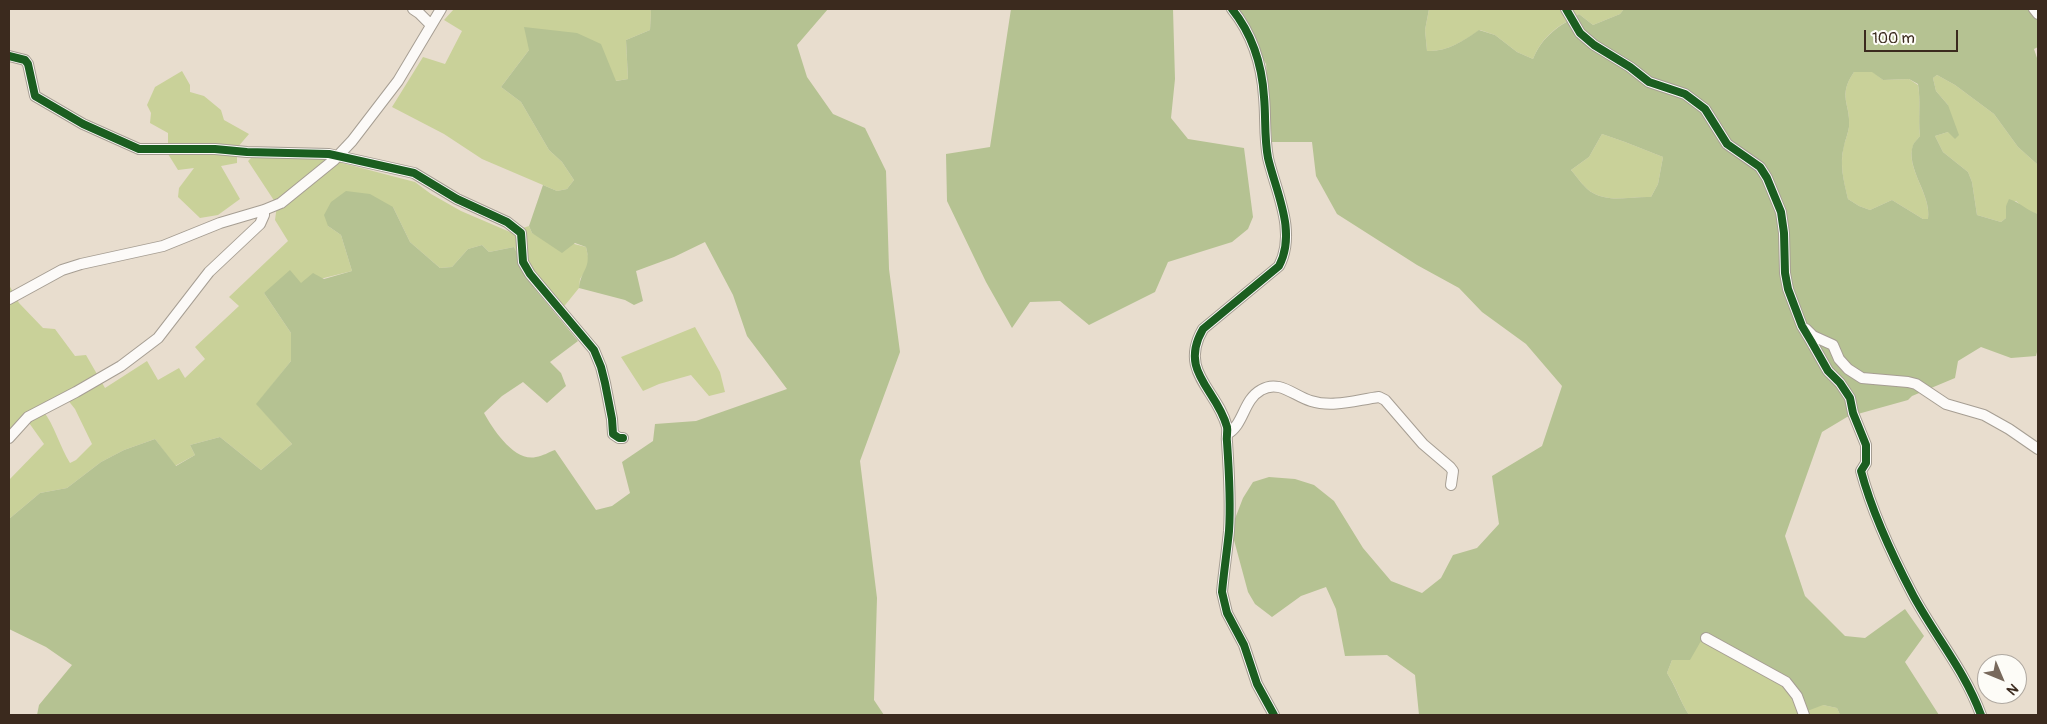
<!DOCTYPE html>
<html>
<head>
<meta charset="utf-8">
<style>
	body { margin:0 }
	#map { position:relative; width:2047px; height:724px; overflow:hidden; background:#e8ddce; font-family:Pangolin,sans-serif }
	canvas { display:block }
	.frame { position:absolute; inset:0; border:10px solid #3b2a1e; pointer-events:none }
	.north { position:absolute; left:1977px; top:654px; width:50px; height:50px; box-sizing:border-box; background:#fdfcf7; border:1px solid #afa8a0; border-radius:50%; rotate:135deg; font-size:14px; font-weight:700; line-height:20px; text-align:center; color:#3b2a1e }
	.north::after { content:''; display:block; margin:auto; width:18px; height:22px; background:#78695c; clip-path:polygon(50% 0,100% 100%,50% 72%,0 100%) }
	.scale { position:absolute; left:1864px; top:30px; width:94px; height:22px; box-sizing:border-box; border:2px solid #3b2a1e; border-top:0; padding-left:6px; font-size:15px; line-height:18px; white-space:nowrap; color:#3b2a1e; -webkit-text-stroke:4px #fdfcf7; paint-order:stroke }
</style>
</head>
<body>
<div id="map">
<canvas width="2047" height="724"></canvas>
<div class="frame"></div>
<div class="north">N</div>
<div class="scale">100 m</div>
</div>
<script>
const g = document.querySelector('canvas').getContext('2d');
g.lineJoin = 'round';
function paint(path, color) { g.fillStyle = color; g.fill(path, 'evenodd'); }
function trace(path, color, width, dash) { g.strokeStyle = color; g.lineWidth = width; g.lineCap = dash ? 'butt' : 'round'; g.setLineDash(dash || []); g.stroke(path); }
paint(new Path2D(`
	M454 9H649L651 11 650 30 626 40 628 79 615 81 529 50 501 87 521 102 549 150 562 162 574 180 567 189 557 191 482 159 444 134 392 107 423 57 445 64 462 31 444 20Z
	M1429 9H1624L1620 14 1593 25 1579 14C1557 27 1543 35 1533 59L1517 52 1495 35 1480 30C1463 41 1447 52 1427 51L1425 30Z
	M182 71 190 85V92L204 96 221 110 224 120 249 134 237 148V163L221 166 240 199 218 215 200 218 178 197 179 188 194 168 178 170 168 154V133L150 123 151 113 147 105 155 87Z
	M1854 72H1873L1883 80 1909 79 1918 85C1921 102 1918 118 1920 136 1918 139 1914 142 1913 146 1905 168 1932 195 1928 219H1923L1892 200 1870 210 1859 206 1848 199C1844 183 1840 167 1843 150 1844 142 1848 135 1849 127 1851 103 1837 97 1854 72Z
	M1937 75 1955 85 1994 114 2018 147 2038 165V214L2027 211 2016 201 2006 206V218L2001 222 1977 215 1972 182 1968 172 1943 152 1935 136 1948 132V105L1936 91 1933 78Z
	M1602 134 1625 142 1663 157 1658 184 1651 197C1631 196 1611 203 1593 193 1585 189 1577 177 1571 170L1589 157Z
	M251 158H323L415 182 431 194 461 211 510 232 529 226 532 233 586 247 588 256V267L580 279 579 288 557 315 535 289 514 247 489 252 482 245 468 249 452 267 440 268 410 242 393 207 328 226 341 235 352 271 264 293 291 333V361L257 404 292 444 261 470 220 437 190 445 195 455 175 466 155 439 124 450 101 462 67 488 40 493 9 519V480L44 444 27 420 9 435V285L19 303 43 328 55 329 75 356 86 355 105 388 147 361 158 380 179 368 185 378 205 359 195 347 239 306 229 297 288 241 275 220 277 205 248 161ZM67 399 75 409 92 444 76 460 70 463C60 447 54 424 43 411Z
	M695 327 720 372 725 392 709 396 691 375 659 384 643 391 621 357Z
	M1705 634 1823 705 1837 708 1840 715H1689C1680 701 1677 688 1667 673L1672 660Z`), '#c9d199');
paint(new Path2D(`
	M649 9H828L797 45 807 77 833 114 865 128 886 171 889 269 900 352 860 461 877 598 874 700 884 715H37L39 705 72 665 46 647 9 629V519L40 493 67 488 101 462 124 450 155 439 176 466 195 455 190 445 220 437 261 470 292 444 256 404 291 361V333L264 293 290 270 301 283 313 273 324 279 352 271 341 235 328 226 324 215 331 202 346 191 370 194 393 207 410 242 440 268 452 267 468 249 482 245 489 252 514 247 535 289 578 341 550 362 561 373 566 386 547 403 523 382 502 396 484 413C493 429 514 462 536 457 543 456 549 452 555 450L596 510 612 506 630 493 622 462 653 441 655 424 696 421 787 389 747 336 733 295 705 242 674 257 636 271 643 301 634 305 625 300 579 288C581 269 592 269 586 247L575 243 562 253 532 233 529 226 543 185 557 191 567 189 574 180 562 162 549 150 521 102 501 87 529 50 524 27 577 33 601 44 616 81 628 79 626 40 650 30 651 11Z
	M1011 9H1173L1175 79 1171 118 1188 139 1244 148 1253 217 1248 229 1232 242 1168 262 1155 292 1089 325 1060 301 1030 302 1012 328 986 282 947 201 946 154 990 147Z
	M1231 9H1429L1425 30 1427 51C1447 52 1463 41 1479 30L1495 35 1517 52 1533 59C1543 35 1558 27 1579 14L1593 25 1620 14 1624 9H2038V47L2034 49 2038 61V165L2018 147 1994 114 1955 85 1937 75 1933 78 1936 91 1948 105 1959 135 1955 139 1948 132 1935 136 1943 152 1968 172 1972 182 1977 215 2001 222 2006 218V206L2009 199C2020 202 2027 211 2038 214V348L2036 356 2011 358 1981 347 1958 361 1955 378 1912 396 1908 400 1847 417 1822 432 1785 536 1805 596 1845 636 1865 638 1905 609 1924 636 1905 662 1939 715H1840L1837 708 1823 705 1802 713 1792 691 1705 634 1690 660H1672L1667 673C1676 687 1680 701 1689 715H1419L1415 675 1387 655 1345 656 1336 609 1326 587 1301 596 1272 617 1255 604 1248 592 1231 529 1243 498 1253 482 1269 477 1295 479 1314 485 1334 501 1363 548 1391 581 1422 593 1441 578 1453 555 1477 548 1499 524 1492 476 1542 446 1562 386 1526 344 1482 312 1459 288 1417 265 1337 214 1316 176 1312 142H1272L1266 64 1242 23ZM1854 72H1872L1883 80 1909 79 1918 84C1921 102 1918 118 1920 136 1918 139 1914 142 1913 145 1905 168 1932 195 1928 219H1923L1892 200 1870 210 1859 206 1848 199C1844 182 1839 164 1844 146 1845 140 1848 134 1849 127 1851 103 1837 97 1854 72ZM1602 134 1625 142 1663 157 1658 184 1651 197C1631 196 1611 203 1593 193 1585 189 1577 177 1571 170L1589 157Z`), '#b5c292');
const minor = new Path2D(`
	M413 9 419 13 430 24
	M1232 9C1252 34 1262 65 1264 97 1266 118 1264 137 1268 158 1276 192 1297 232 1279 266L1203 329C1178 372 1217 389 1227 427 1228 432 1226 437 1227 442 1229 471 1231 501 1229 531 1227 551 1224 571 1222 592L1227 613 1244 645 1257 684 1274 715
	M1566 9 1580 33 1594 45 1630 67 1649 82 1685 94 1705 109 1727 144 1760 167 1767 178 1781 212 1784 233 1785 273 1788 289 1802 326 1811 341 1828 371 1840 383 1850 398 1853 413 1866 445V463L1861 471C1872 512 1893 557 1913 595 1935 636 1965 671 1981 715
	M2034 9 2038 14
	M9 56 25 60 28 64 35 96 83 124 139 149H215L247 152 329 154 414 173 457 199 507 222 521 233 523 262 530 274 594 350 601 367 605 383 612 419 613 434 619 438H623
	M9 299 62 270 81 264 163 246 220 223 264 210 281 203 334 160 352 141 398 81 441 9
	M1806 329 1813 336 1833 345 1839 359 1848 369 1862 378 1908 382 1916 384 1946 404 1984 415 2009 429 2038 449
	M1227 434C1244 425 1243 400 1261 390 1279 379 1294 396 1311 401 1333 408 1356 400 1379 397L1385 400 1423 444 1450 467 1453 471 1451 485
	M9 438 28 417 76 392 121 366 158 338 209 272 260 224 264 215V210
	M1706 638 1786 682 1797 696 1804 715`);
trace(minor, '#a69e93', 12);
trace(minor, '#fcfaf8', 10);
trace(new Path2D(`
	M1232 9C1252 34 1262 65 1264 97 1266 118 1264 137 1268 158 1276 192 1297 232 1279 266L1203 329C1178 372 1217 389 1227 427 1228 432 1226 437 1227 442 1229 471 1231 501 1229 531 1227 551 1224 571 1222 592L1227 613 1244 645 1257 684 1274 715
	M1566 9 1580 33 1594 45 1630 67 1649 82 1685 94 1705 109 1727 144 1760 167 1767 178 1781 212 1784 233 1785 273 1788 289 1802 326 1811 341 1828 371 1840 383 1850 398 1853 413 1866 445V463L1861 471C1872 512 1893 557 1913 595 1935 636 1965 671 1981 715
	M9 56 25 60 28 64 35 96 83 124 139 149H215L247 152 329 154 414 173 457 199 507 222 521 233 523 262 530 274 594 350 601 367 605 383 612 419 613 434 619 438H623`), '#1b5e20', 8);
</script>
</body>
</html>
